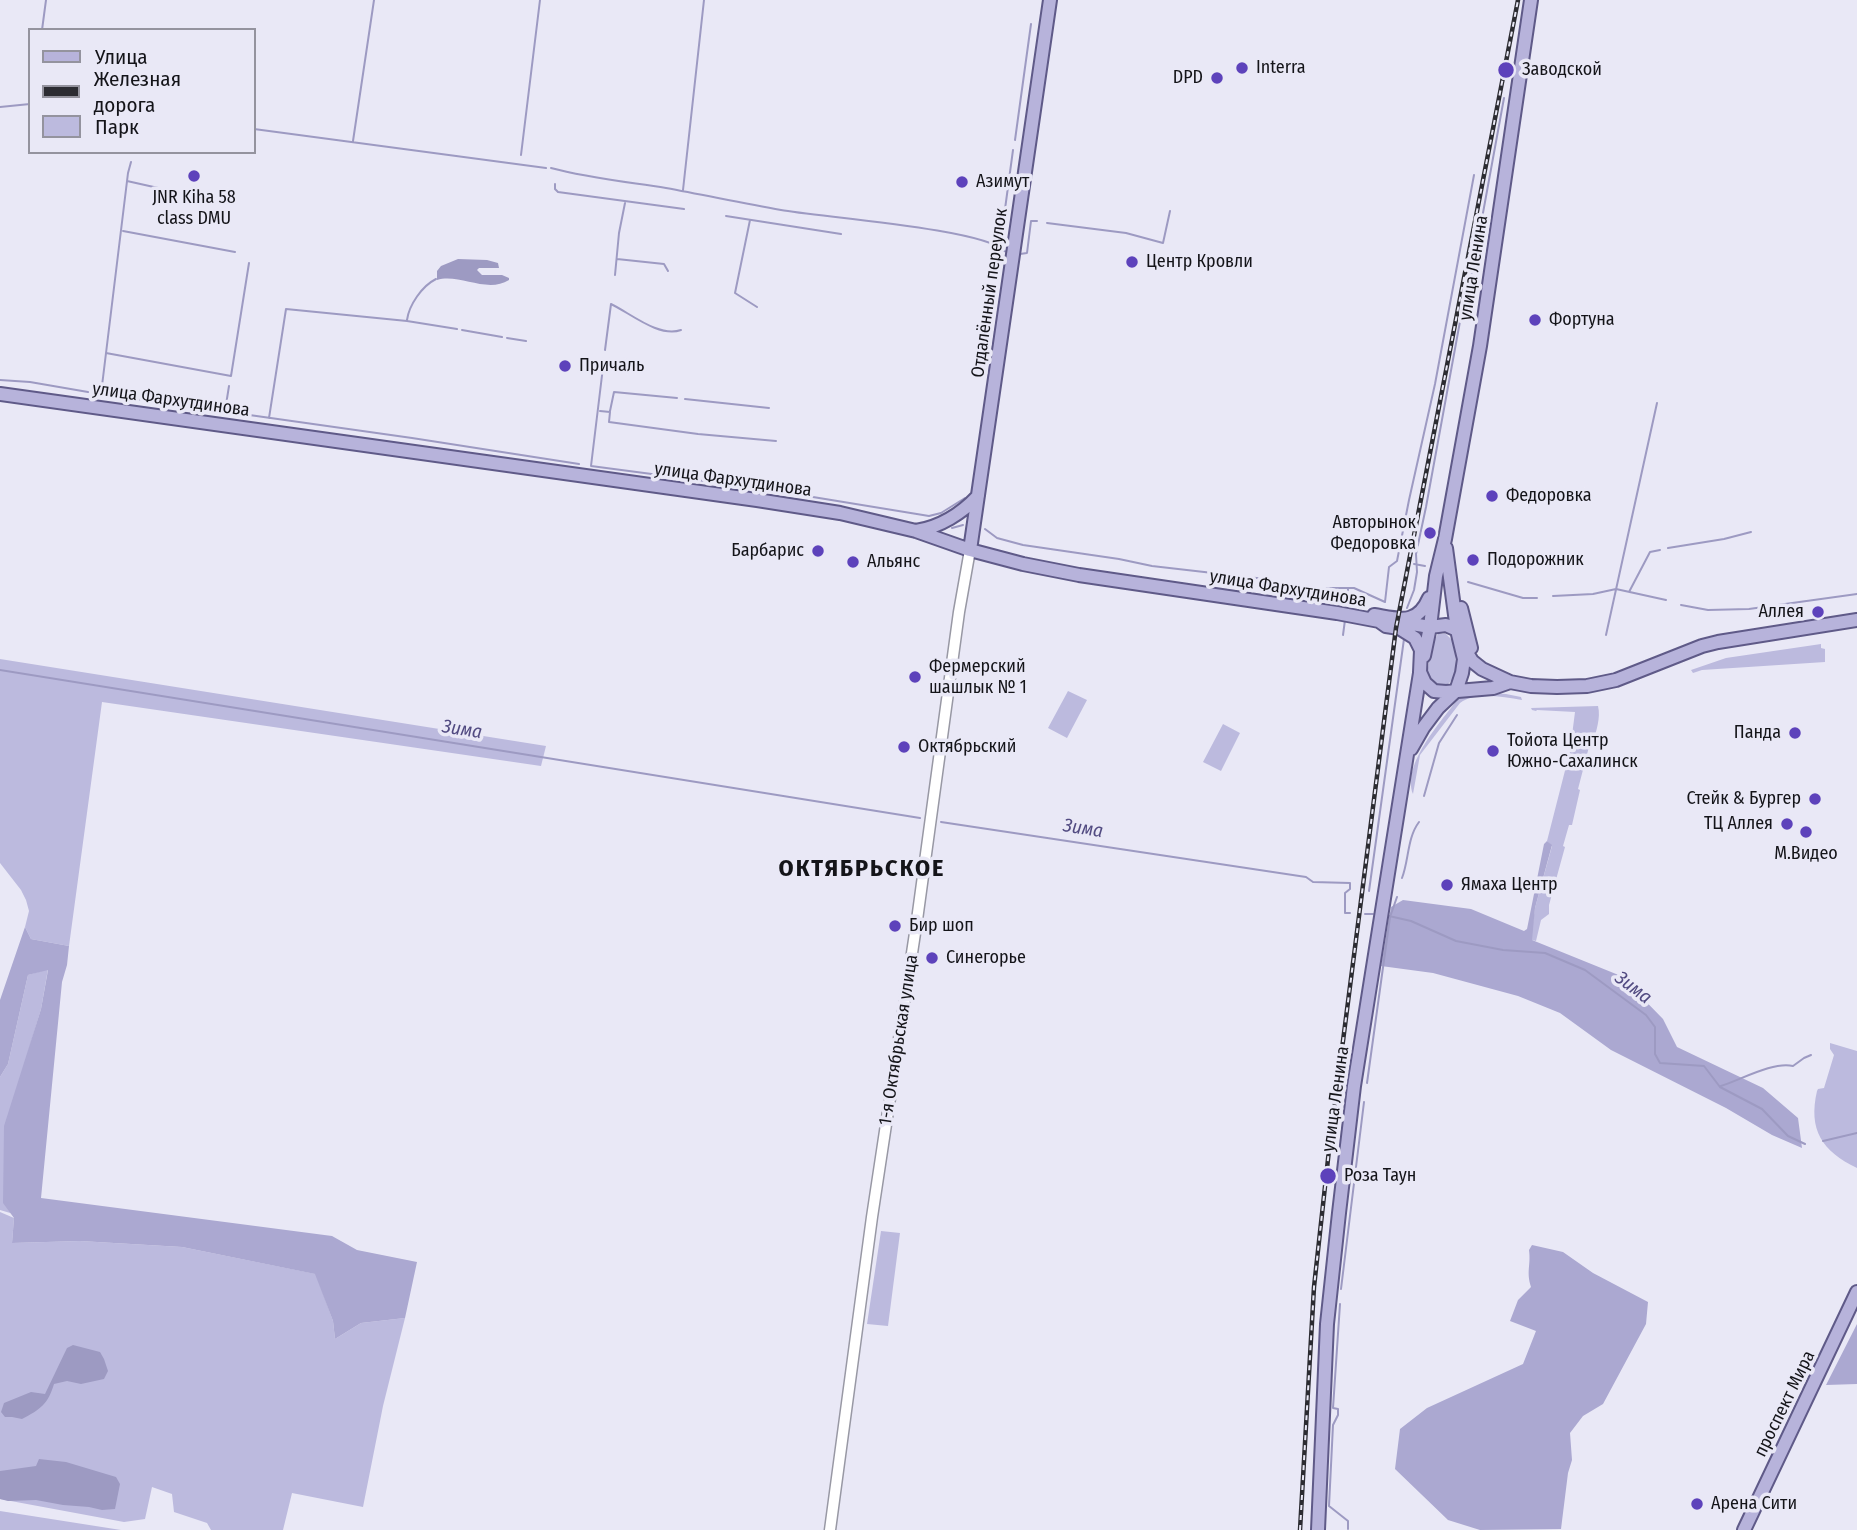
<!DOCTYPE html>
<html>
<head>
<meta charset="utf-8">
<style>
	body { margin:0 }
	#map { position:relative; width:1857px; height:1530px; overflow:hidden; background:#e9e8f6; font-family:"Fira Sans Condensed",sans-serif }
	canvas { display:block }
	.legend { position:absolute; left:28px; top:28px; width:228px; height:126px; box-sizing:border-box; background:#e9e8f6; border:2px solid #94939e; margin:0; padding:9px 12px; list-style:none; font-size:21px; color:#141419 }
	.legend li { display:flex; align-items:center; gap:14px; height:35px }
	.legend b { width:35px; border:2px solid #94939e }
</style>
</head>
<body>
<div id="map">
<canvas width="1857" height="1530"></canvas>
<ul class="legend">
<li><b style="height:9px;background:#b7b3db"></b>Улица</li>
<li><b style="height:9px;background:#2c2c32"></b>Железная дорога</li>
<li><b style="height:19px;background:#bcbade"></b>Парк</li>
</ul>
</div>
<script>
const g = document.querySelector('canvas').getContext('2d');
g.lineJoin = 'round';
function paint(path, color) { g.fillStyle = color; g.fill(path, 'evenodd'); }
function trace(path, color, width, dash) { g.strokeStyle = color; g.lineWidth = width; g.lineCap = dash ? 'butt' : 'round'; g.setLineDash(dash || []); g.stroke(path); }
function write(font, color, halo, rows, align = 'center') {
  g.font = font + ' "Fira Sans Condensed",sans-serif'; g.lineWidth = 7; g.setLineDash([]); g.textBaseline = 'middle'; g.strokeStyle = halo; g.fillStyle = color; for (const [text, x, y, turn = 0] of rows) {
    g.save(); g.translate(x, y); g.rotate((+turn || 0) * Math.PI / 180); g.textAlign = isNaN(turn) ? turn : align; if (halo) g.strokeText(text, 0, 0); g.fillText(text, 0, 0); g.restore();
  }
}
paint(new Path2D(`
	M1438 634H1446L1454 642C1455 658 1461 677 1445 686 1437 686 1430 684 1427 674L1432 644Z
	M1821 644V648L1825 649V662L1702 670 1693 673 1691 670 1726 658Z
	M0 659 546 746 541 766 102 702 69 946 31 939 25 927 29 911 26 900 21 890 0 863Z
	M1068 691 1087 700 1067 738 1048 728Z
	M1488 693 1506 694 1521 697 1522 700C1502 697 1477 691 1460 703L1420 755 1413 794C1402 764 1440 723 1457 700L1463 696Z
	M1598 706C1601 718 1596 731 1593 743H1590L1578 789 1580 790 1572 825H1569L1563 846 1565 847 1549 905V914L1541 920 1536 941 1532 940 1531 936 1535 908 1552 846 1547 841 1570 751 1575 712 1537 710 1536 711 1532 710 1531 708Z
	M1223 724 1240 733 1221 771 1203 762Z
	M48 969 41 1009 28 1052 17 1215 0 1210V1077L8 1064 28 975Z
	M1830 1043 1857 1051V1168C1822 1151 1808 1130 1817 1091L1818 1089 1824 1088 1834 1055 1830 1049Z
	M0 1212 14 1218 12 1243 80 1241 182 1247 316 1274 333 1321 335 1339 361 1323 405 1318 383 1406 363 1507 292 1493 283 1530H211L207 1523 174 1512 172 1494 152 1487 145 1519 124 1522 0 1499Z
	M881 1231 900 1233 888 1326 867 1324Z
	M0 1511 121 1530H0Z`), '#bcbade');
paint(new Path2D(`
	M1547 841 1552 845 1535 908 1532 940 1621 976 1663 1019 1677 1047 1763 1088 1798 1118 1802 1148 1772 1135 1726 1108 1611 1050 1560 1013 1518 996 1433 973 1381 966 1391 907 1403 900 1471 909 1524 931 1527 929 1544 844Z
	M25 927 31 939 69 946 67 965 62 982 41 1198 332 1236 357 1250 417 1262 405 1318 361 1323 335 1339 333 1321 315 1274 182 1247 80 1241 12 1243 14 1218 3 1203 4 1126 41 1009 48 970 28 975 8 1064 0 1077V1000Z
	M1532 1245 1563 1252 1593 1273 1648 1302 1646 1324 1603 1404 1583 1416 1570 1433 1572 1460 1568 1473 1561 1529 1480 1530 1448 1520 1395 1469 1400 1429 1427 1408 1523 1364 1536 1331 1510 1321 1518 1300 1531 1287C1526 1271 1531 1266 1529 1250Z
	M1857 1324V1384L1826 1385Z`), '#aba8d1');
paint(new Path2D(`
	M458 259 487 260 498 263 499 268H479L477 270 482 275H502L509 278V280C487 294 459 273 437 280V271L441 266Z
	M73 1345 100 1352 104 1359 108 1371 104 1379 81 1384 67 1381 54 1384C48 1404 41 1409 22 1419L12 1417H5L1 1412 4 1403 31 1392 45 1394 67 1348Z
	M39 1459 66 1462 116 1477 120 1484 115 1509 102 1510 89 1507 63 1505 36 1500 8 1501 0 1499V1471L36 1466Z`), '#9d9ac2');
trace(new Path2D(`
	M42 30 46 0
	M0 107 30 104
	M254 129 546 168
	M1015 140 1031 24
	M353 141 374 0
	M521 155 540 0
	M131 162 128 173 101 394 412 438 579 464
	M551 168C588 178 628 182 666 188 704 195 742 203 781 210 819 217 985 229 1004 251L1008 252
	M127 181 194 196
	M555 184V189L558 192 684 209
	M683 190 704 0
	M726 216 841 234
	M750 220 735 293 757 307
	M1047 223 1126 233 1163 243 1170 211
	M123 231 235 252
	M1000 246 1013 150
	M1020 254 1027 253 1031 221H1037
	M617 259 664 264 668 271
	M615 275 619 233 625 203
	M407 320C409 305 422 286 436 279
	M462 330 502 337
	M507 338 526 341
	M605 350 611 304C630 313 659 338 681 330
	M106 353 231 376 249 263
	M604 359 591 466 758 488 929 516 941 513 965 498
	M0 380 30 382 88 392
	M685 399 769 408
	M225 411 229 386
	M600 411 610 412 609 422 698 434 776 441
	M610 411 614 392 677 398
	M269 418 286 309 407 321 457 329
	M952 528 963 525
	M985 529 997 538 1023 545 1119 559 1152 566 1265 579 1277 588H1354L1385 602 1389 567 1397 561 1409 500 1435 384 1474 175
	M1668 548 1724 539 1751 532
	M1414 564 1425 566
	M1468 582 1523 598H1537
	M1629 592 1650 552 1660 550
	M1553 596 1593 594 1616 589 1666 600
	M1347 598 1348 589
	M1681 605 1708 610 1749 609 1857 594
	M1407 608 1414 590 1417 572 1416 554 1426 507 1461 316 1472 273 1504 98
	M1343 635 1345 620
	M1606 635 1657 403
	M0 670 920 818
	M1424 796 1439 743 1457 715
	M941 822 1306 877 1313 882 1350 883V889L1345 893V913H1350
	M1402 878C1409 860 1407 838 1419 822
	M1369 891 1404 639
	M1365 914H1373
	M1389 916 1411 921 1456 941 1503 950 1545 953 1585 970 1646 1015 1655 1027V1054L1660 1063 1704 1066 1720 1087 1762 1109 1788 1136 1805 1144
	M1367 1083 1390 917 1397 897
	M1721 1086C1740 1080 1774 1061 1793 1066L1804 1058 1811 1055
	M1823 1141 1857 1133
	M1341 1289 1364 1102
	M1340 1304 1333 1408 1338 1409V1415L1333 1425 1329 1506 1348 1521V1529`), '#9d9ac2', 2);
const minor = new Path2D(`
	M830 1530 872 1217 917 920 959 612 970 550`);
const major = new Path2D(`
	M0 394 757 500 840 513 916 531 970 550 1023 564 1079 575 1337 613 1379 621 1386 626 1399 628 1415 638 1421 650 1420 672 1425 683 1434 691 1446 692 1493 688 1510 682
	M916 531C940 527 962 513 978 496
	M970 550 1050 0
	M1461 608 1471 648
	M1374 615C1399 619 1417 626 1429 598
	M1400 622 1430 627 1446 625 1457 630
	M1461 643 1472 661 1482 669 1510 682 1531 686 1557 687 1587 686 1616 680 1702 646 1718 642 1857 620
	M1424 656 1430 627 1436 576 1445 539 1480 346 1531 0
	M1411 749 1423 728 1438 708 1456 691 1462 673 1464 659 1457 630 1446 548
	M1318 1530 1327 1324 1339 1213 1354 1086 1420 673
	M1744 1530 1857 1292`);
trace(minor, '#9898a4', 13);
trace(major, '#5f5a88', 16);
trace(minor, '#fff', 10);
trace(major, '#b7b3db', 12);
const rail = new Path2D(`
	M1300 1530 1314 1287 1329 1150 1396 628 1518 0`);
trace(rail, '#2c2c32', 4.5);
trace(rail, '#e9e8f6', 2, [5]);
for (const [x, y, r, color] of [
	[1242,68,7,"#5d42bb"],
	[1506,70,9,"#5d42bb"],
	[1217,78,7,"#5d42bb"],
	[194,176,7,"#5d42bb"],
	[962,182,7,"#5d42bb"],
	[1132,262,7,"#5d42bb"],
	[1535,320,7,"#5d42bb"],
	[565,366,7,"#5d42bb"],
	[1492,496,7,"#5d42bb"],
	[1430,533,7,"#5d42bb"],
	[818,551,7,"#5d42bb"],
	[1473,560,7,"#5d42bb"],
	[853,562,7,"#5d42bb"],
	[1818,612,7,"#5d42bb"],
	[915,677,7,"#5d42bb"],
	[1795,733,7,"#5d42bb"],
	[904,747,7,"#5d42bb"],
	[1493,751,7,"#5d42bb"],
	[1815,799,7,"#5d42bb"],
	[1787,824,7,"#5d42bb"],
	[1806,832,7,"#5d42bb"],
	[1447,885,7,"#5d42bb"],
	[895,926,7,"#5d42bb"],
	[932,958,7,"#5d42bb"],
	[1328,1176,9,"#5d42bb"],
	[1697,1504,7,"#5d42bb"]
]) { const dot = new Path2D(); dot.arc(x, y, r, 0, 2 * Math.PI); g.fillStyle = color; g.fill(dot); trace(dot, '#e9e8f6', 2.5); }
write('18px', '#141419', '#e9e8f6', [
	["Interra",1256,68],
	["Заводской",1522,70],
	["DPD",1203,78,"right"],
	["Азимут",976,182],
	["JNR Kiha 58",194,198,"center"],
	["class DMU",194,219,"center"],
	["Центр Кровли",1146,262],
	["Фортуна",1549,320],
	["Причаль",579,366],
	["Федоровка",1506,496],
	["Авторынок",1416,523,"right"],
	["Федоровка",1416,544,"right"],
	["Барбарис",804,551,"right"],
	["Подорожник",1487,560],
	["Альянс",867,562],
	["Аллея",1804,612,"right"],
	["Фермерский",929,667],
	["шашлык № 1",929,688],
	["Панда",1781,733,"right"],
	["Тойота Центр",1507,741],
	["Южно-Сахалинск",1507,762],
	["Октябрьский",918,747],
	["Стейк & Бургер",1801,799,"right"],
	["ТЦ Аллея",1773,824,"right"],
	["М.Видео",1806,854,"center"],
	["Ямаха Центр",1461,885],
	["Бир шоп",909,926],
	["Синегорье",946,958],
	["Роза Таун",1344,1176],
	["Арена Сити",1711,1504]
], 'left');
write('18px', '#141419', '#e9e8f6', [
	["улица Ленина",1474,268,-81],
	["Отдалённый переулок",990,293,-82],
	["улица Фархутдинова",171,400,8],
	["улица Фархутдинова",733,480,8],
	["улица Фархутдинова",1288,589,9],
	["1-я Октябрьская улица",899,1040,-81],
	["улица Ленина",1336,1099,-82],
	["проспект Мира",1785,1404,-64]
]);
write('italic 19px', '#514a81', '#e9e8f6', [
	["Зима",462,730,9],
	["Зима",1083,829,9],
	["Зима",1633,988,37]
]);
g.letterSpacing = '2px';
write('bold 24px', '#141419', '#e9e8f6', [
	["ОКТЯБРЬСКОЕ",862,869]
]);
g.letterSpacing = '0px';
</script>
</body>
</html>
